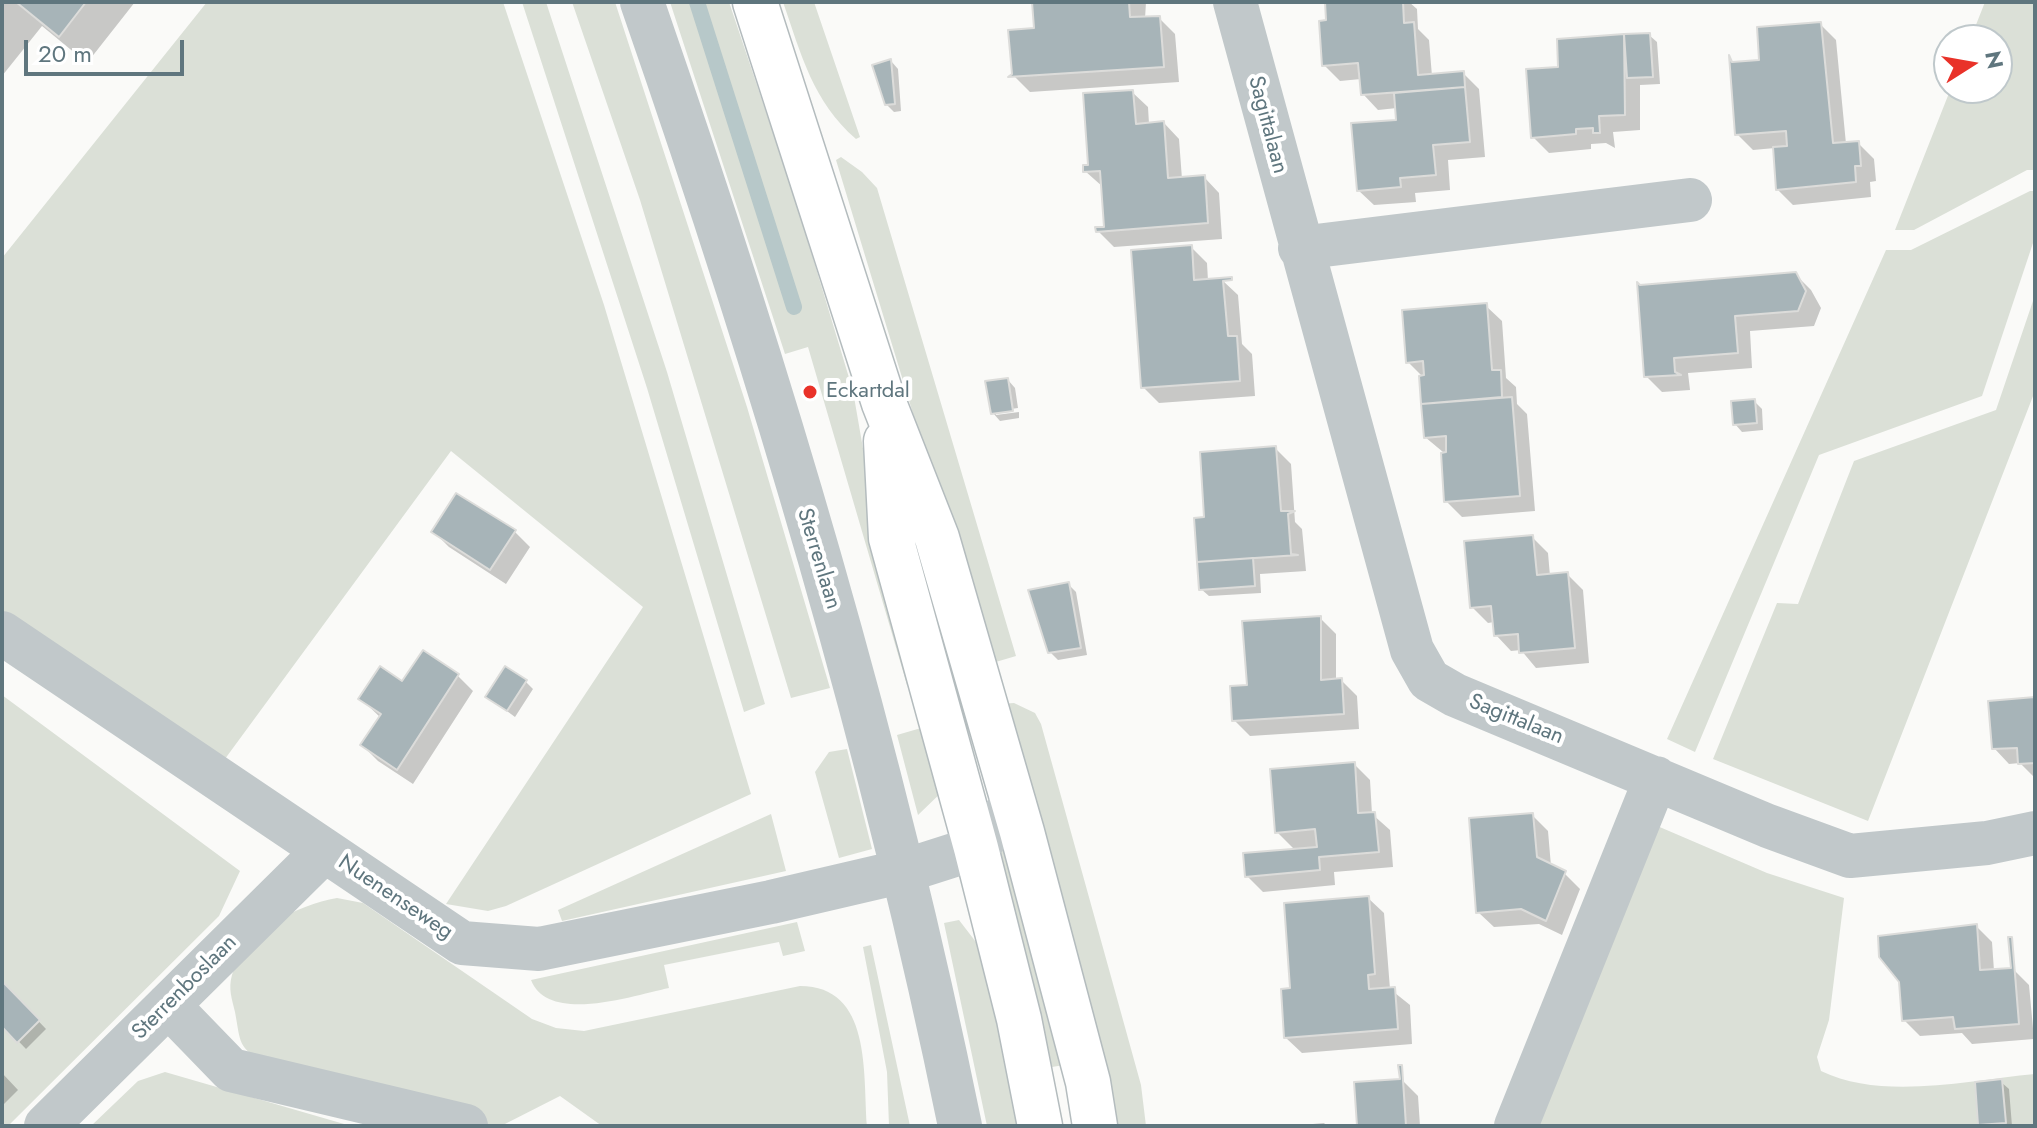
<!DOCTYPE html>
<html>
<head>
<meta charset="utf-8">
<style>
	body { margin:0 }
	#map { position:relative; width:2037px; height:1128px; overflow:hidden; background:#fafaf8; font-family:Jost,sans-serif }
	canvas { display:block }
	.frame { position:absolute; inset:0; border:4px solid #5f767e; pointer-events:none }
	.north { position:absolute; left:1933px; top:24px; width:80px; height:80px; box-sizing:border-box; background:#fff; border:2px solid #bfc8cb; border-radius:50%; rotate:79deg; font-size:22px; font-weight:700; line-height:32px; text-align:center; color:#5f767e }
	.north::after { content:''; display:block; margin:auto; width:28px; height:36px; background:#e93229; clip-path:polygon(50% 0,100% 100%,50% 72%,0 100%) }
	.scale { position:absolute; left:24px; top:40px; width:160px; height:36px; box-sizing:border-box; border:4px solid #5f767e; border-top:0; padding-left:10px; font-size:24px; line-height:28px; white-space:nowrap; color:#5f767e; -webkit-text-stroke:6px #fff; paint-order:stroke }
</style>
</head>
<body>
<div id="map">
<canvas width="2037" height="1128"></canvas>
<div class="frame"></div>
<div class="north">N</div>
<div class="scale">20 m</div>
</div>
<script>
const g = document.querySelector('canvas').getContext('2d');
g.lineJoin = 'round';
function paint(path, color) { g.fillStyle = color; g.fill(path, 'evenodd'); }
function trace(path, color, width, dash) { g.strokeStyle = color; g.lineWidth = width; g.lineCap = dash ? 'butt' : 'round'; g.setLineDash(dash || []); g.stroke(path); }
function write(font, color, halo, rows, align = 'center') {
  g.font = font + ' Jost,sans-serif'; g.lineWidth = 8; g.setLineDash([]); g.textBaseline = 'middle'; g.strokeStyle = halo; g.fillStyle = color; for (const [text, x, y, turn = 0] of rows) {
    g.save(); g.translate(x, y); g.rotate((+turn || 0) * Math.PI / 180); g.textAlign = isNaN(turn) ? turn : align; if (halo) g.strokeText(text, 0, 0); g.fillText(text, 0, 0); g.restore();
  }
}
paint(new Path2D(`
	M207 2H503L604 305 751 794 506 906 488 911 446 904 643 607 451 451 222 763 2 616V258Z
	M522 2H546L667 372 765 704 744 712 647 388Z
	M572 2H615L747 407 830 688 791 698 640 200Z
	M670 2H729L794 195 853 391 878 535 917 683 907 685 808 347 785 354Z
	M783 2H814L860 137 856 139C813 102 801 54 783 2Z
	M1985 2H2035V170H2027L1914 230H1895L1951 88H1997V40H1970Z
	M841 157 862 172 877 188 1016 656 989 664 836 160Z
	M2030 191H2035V237L1982 396 1819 455 1695 752 1667 739 1886 250H1911Z
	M2035 295V391L1868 821 1713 759 1777 603 1798 604 1854 461 1996 410Z
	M2 695 240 871 219 916 8 1126H2Z
	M1014 703 1035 713 1041 724 1141 1085 1146 1126H1109L1000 704Z
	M928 726 946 788 918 815 897 735Z
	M847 749 872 849 839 858 815 772 829 752Z
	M771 814 786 871 562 921 558 910Z
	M1655 825 1767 873 1844 898 1829 1020 1817 1057 1821 1071C1883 1101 1969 1080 2035 1074V1126H1533Z
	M1010 837 1070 1064 1052 1067 993 856Z
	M337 898 363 903 532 1019 556 1028 584 1031 800 986C872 986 863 1073 867 1126H602L560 1096 501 1126H491L268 1065C237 1047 241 1044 235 1012 232 999 228 989 232 975 243 932 297 905 337 898Z
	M959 920 979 946 1024 1126H987L944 923Z
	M797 922 805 951 783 956 779 942 664 965 669 988C635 995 548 1025 531 980Z
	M871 945 910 1126H889L887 1072 863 947Z
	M165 1072 351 1126H91L138 1081Z`), '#dbe0d7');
paint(new Path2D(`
	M2 2H135L87 63 42 26 2 76Z
	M1034 2H1146L1145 19 1159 18 1175 34 1179 82 1030 92 1014 76 1036 29Z
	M1327 2H1409L1417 9 1418 29 1429 40 1432 76 1464 74 1479 89 1485 157 1448 160 1450 190 1415 193 1416 202 1374 205 1358 190 1398 122 1397 108 1378 110 1363 94 1361 79 1340 81 1324 65Z
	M1820 24 1836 40 1846 144 1858 143 1874 159 1876 181 1870 182 1871 197 1793 205 1778 190 1775 148 1753 150 1737 134 1761 62Z
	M1649 35 1657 42 1660 84 1640 85V130L1613 132 1615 148 1606 143 1591 144V149L1549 153 1533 137 1560 69 1559 41Z
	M891 61 898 69 901 111 894 112 886 104Z
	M1132 92 1148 107 1149 124 1164 123 1179 139 1182 179 1204 177 1219 193 1222 239 1114 247 1098 231 1107 228 1103 187 1085 171Z
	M1191 247 1207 263 1208 281 1222 280 1238 295 1242 344 1252 354 1255 396 1159 403 1143 387Z
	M1795 274 1811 290 1821 308 1814 326 1750 331 1752 368 1688 373 1690 390 1662 392 1646 376Z
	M1486 306 1502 321 1506 378 1516 387 1517 404 1527 414 1535 511 1462 517 1446 501 1443 452 1425 437 1421 378H1424L1408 362Z
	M1008 380 1015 388 1018 408 996 411V415L1019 412V418L1000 421 993 413Z
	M1754 401 1762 409 1763 430 1742 432 1735 424Z
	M1275 448 1291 464 1295 522 1302 529 1306 571 1260 574 1261 593 1209 596 1201 589 1206 519Z
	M434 532H515L530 547 506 584 449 547Z
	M1532 537 1548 553 1550 576 1567 574 1583 590 1589 663 1536 668 1521 650 1511 651 1496 635 1494 622 1488 623 1472 607Z
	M1068 584 1076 592 1087 655 1058 660 1050 652Z
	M1320 618 1336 634V681L1341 680 1357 696 1359 729 1250 736 1234 720 1249 686Z
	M458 676 473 691 413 784 378 761 362 745 381 718 361 699 403 684Z
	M526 682 533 689 515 717 488 697Z
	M2035 699V778L2020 763 2009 764 1994 748Z
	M1354 764 1370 780 1372 814 1390 830 1393 867 1334 872 1335 885 1263 892 1247 876 1296 851 1277 832Z
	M1532 815 1548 831 1551 866 1564 873 1580 889 1562 935 1539 924 1494 927 1478 912Z
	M1368 898 1384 913 1390 989 1410 1005 1412 1044 1302 1053 1286 1038 1292 990Z
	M1976 926 1992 942 1994 971 2014 970 2029 985 2034 1039 1972 1044 1962 1033 1920 1036 1904 1020 1901 981Z
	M2 983 46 1029 26 1049 2 1024Z
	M2 1073 18 1090 2 1106Z
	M1402 1080 1418 1096 1420 1126H1359Z
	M2001 1082 2009 1089 2012 1126H1982L1980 1124Z
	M1324 1123 1327 1126H1290Z`), '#0003');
trace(new Path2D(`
	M697 2 794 307`), '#b7c8c9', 16);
const building = new Path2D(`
	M16 2H86L59 37Z
	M1032 2H1129L1130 17 1160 16 1164 67 1008 77 1012 74 1008 30 1034 28Z
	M1325 2H1403L1404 23 1414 22 1418 75 1464 71 1465 87 1361 95 1358 63 1322 66 1319 21 1326 20Z
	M1821 22 1833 143 1859 141 1861 166H1855L1856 182 1776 190 1773 147 1787 146 1786 131 1735 135 1729 55 1732 62 1759 60 1757 27Z
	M1650 33 1653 77 1627 78 1624 34Z
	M1624 34 1625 115 1599 116 1600 133H1593V128L1576 129V134L1531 138 1526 69 1558 67 1557 39Z
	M891 59 895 104 885 105 872 65Z
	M1465 87 1470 142 1433 145 1436 175 1400 178 1401 187 1357 191 1351 123 1396 120 1394 93Z
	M1133 90 1136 124 1164 121 1168 178 1205 175 1208 223 1096 232 1095 227H1104L1100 171 1083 172V165H1088L1083 93Z
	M1192 245 1194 280 1232 277V280L1223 281 1228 336H1237L1240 381 1141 388 1131 250Z
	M1796 272 1806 291 1798 311 1735 316 1738 353 1674 358 1675 372 1681 375 1644 377 1637 282 1640 285Z
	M1487 303 1492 370H1501L1502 397 1421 404 1419 376 1424 375 1423 361 1406 363 1402 310Z
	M1008 378 1013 411 991 414 985 381Z
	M1512 397 1520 496 1444 502 1441 453 1446 452V436L1424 438 1421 404Z
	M1755 399 1757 423 1733 425 1731 401Z
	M1276 446 1281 511H1295L1288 514 1291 554 1298 555 1197 562 1194 518 1204 517 1200 452Z
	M456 493 516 530 490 570 431 532Z
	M1533 535 1537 575 1568 572 1575 648 1519 653 1518 634 1494 636 1491 606 1470 608 1464 541Z
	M1253 558 1255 586 1199 590 1197 562Z
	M1069 582 1081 648 1048 653 1028 590Z
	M1321 616V680L1342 678 1344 714 1232 721 1230 686 1247 685 1242 621Z
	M423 650 459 674 397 770 360 745 381 714 358 699 380 666 402 681Z
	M505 666 527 680 507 711 485 697Z
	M2035 697V763L2018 764 2017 748 1992 749 1988 701Z
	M1355 762 1358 813 1375 812 1379 852 1319 857 1320 870 1245 877 1243 853 1317 847 1315 829 1275 833 1270 769Z
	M1533 813 1537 857 1566 871 1546 921 1521 909 1476 913 1469 818Z
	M1369 896 1375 974 1368 975 1369 989 1395 987 1398 1029 1284 1038 1281 989 1290 988 1284 903Z
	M1977 924 1980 970 2011 968 2008 937H2012L2019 1024 1955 1029 1953 1017 1902 1021 1899 982 1879 957 1878 936Z
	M2 981 40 1020 17 1043 2 1027Z
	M1398 1065H1402L1406 1126H1357L1354 1082 1400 1079Z
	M2002 1079 2006 1123 1978 1125 1975 1082Z`);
paint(building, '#a7b4b8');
trace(building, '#dcdcda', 2);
const major = new Path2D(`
	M755 2 884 403 937 538 1022 832 1088 1082 1095 1126
	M886 441 891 538 976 848 1019 1019 1040 1126`);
trace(major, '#b4bcbe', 47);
trace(new Path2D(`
	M642 2C770 370 882 744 960 1126
	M1235 2 1412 650 1429 680 1455 695 1768 826 1850 856 1987 843 2035 833
	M1300 248 1690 200
	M2 633 462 943 539 949 771 902 904 871 976 848 1014 804
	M168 1005 231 1070 466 1126
	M46 1126 324 851
	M1516 1126 1656 778`), '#c1c8ca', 44);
trace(major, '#fff', 44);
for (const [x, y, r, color] of [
	[810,392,8,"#e93229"]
]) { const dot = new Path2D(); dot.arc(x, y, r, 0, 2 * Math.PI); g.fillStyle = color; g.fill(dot); trace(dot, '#fff', 3); }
write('22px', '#5f767e', '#fff', [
	["Sagittalaan",1267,125,75],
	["Sterrenlaan",818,559,73],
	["Sagittalaan",1516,720,22],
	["Nuenenseweg",395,898,34],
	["Sterrenboslaan",185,988,-45]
]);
write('22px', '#5f767e', '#fff', [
	["Eckartdal",826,392]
], 'left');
</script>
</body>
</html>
